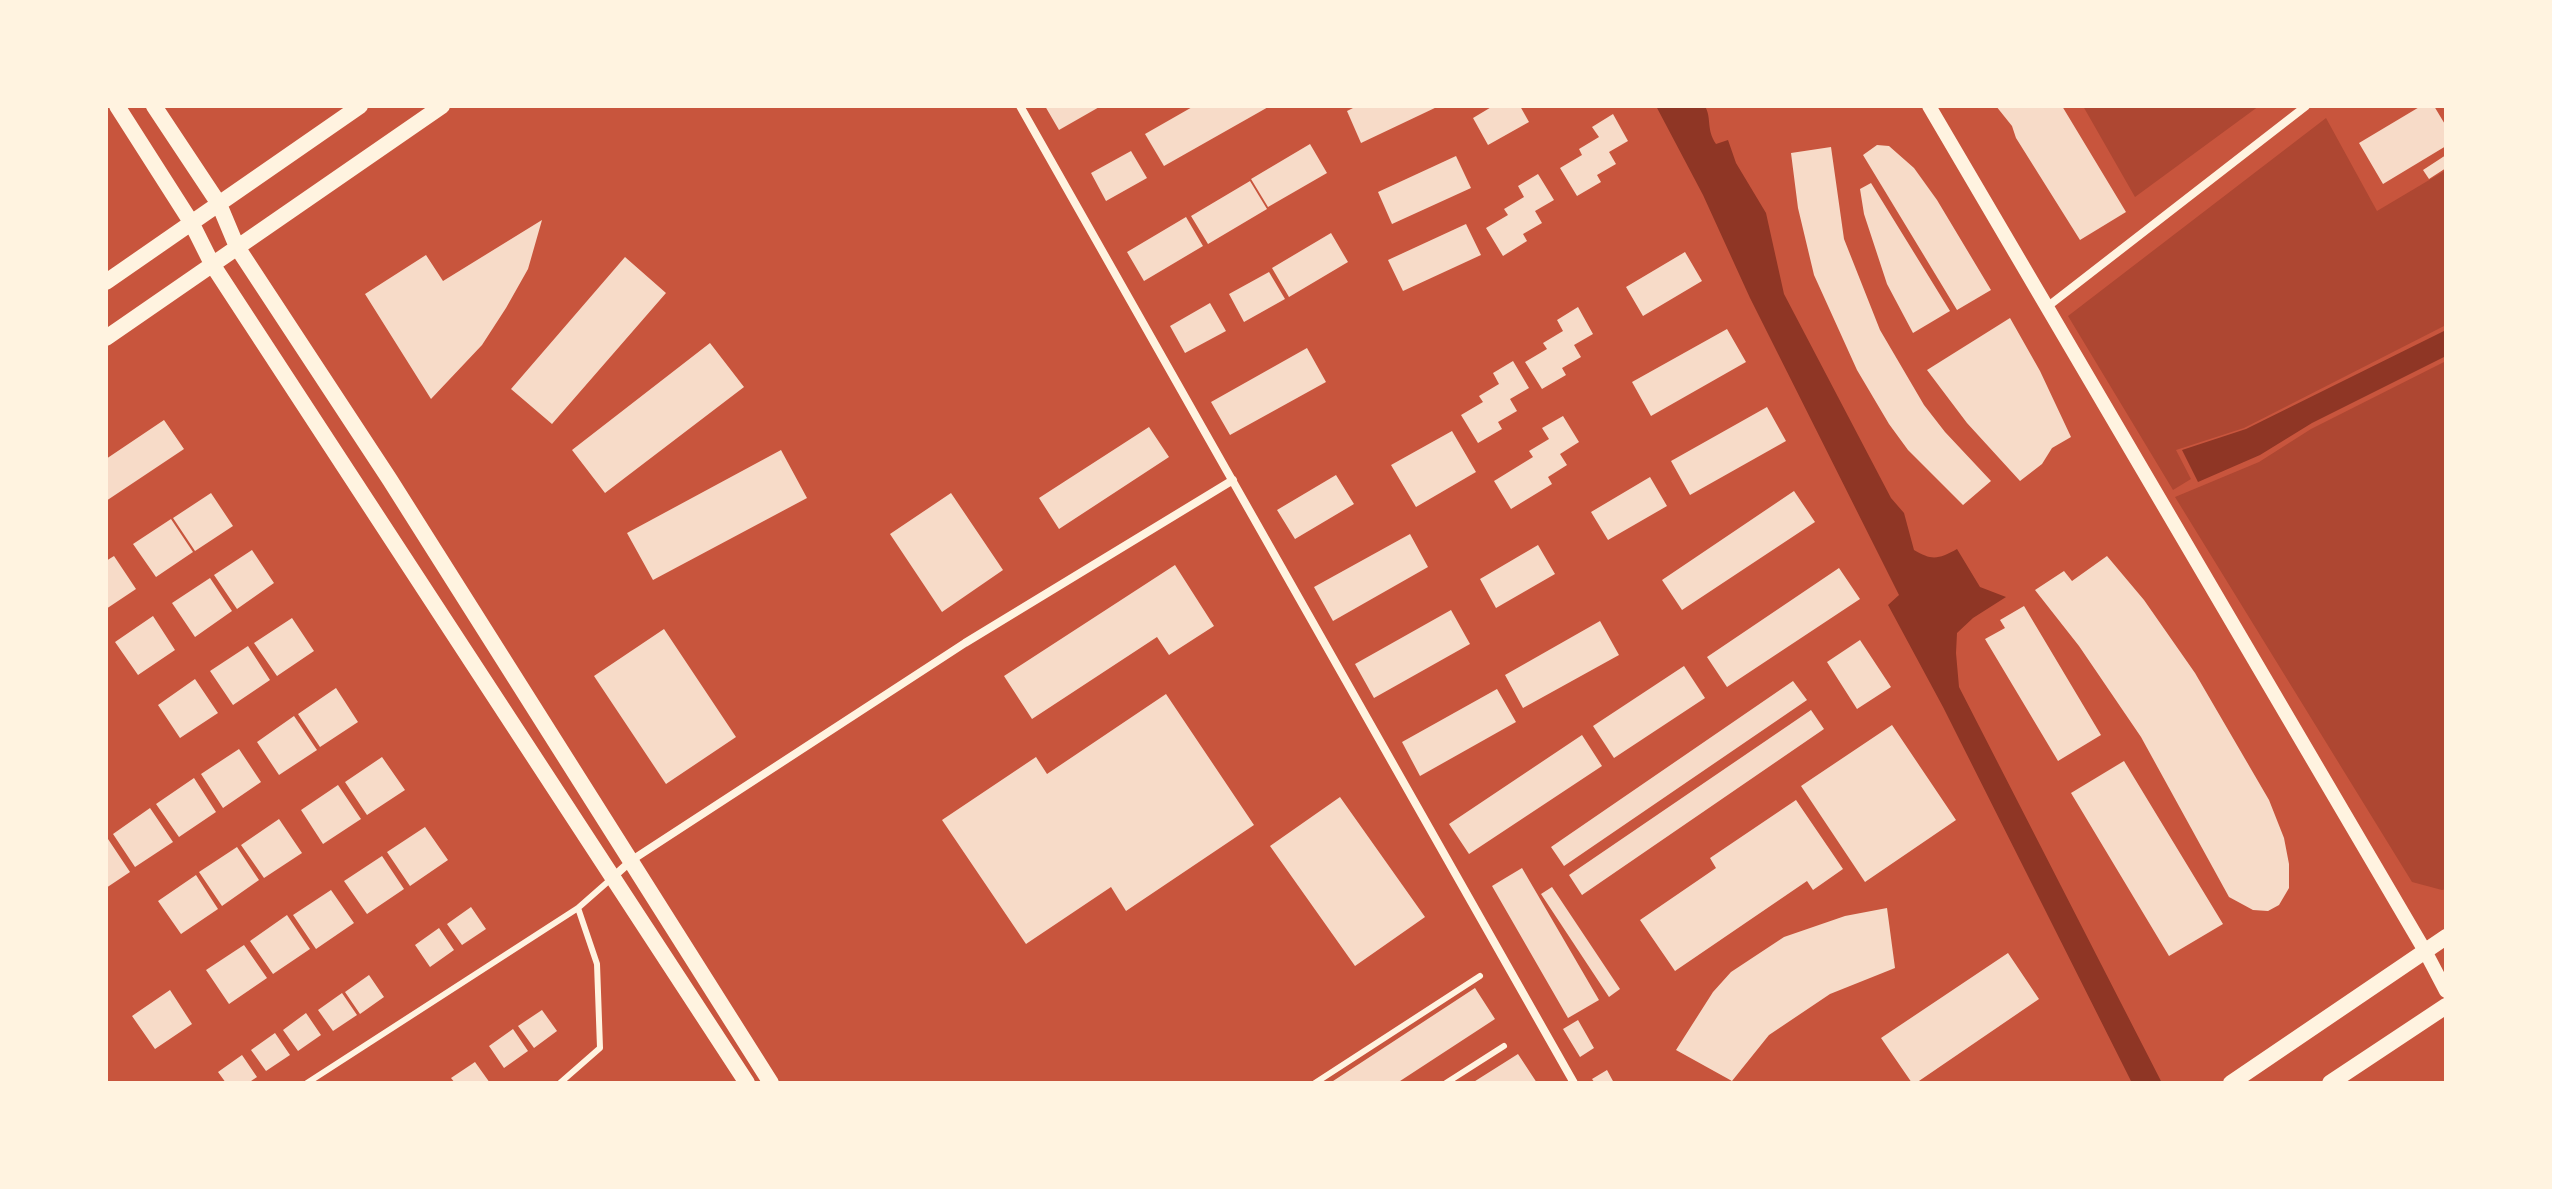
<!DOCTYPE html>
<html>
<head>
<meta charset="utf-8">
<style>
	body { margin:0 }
	#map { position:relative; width:2552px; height:1189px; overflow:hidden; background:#c8553d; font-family:Quicksand,sans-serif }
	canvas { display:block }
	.frame { position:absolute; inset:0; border:108px solid #fff3e0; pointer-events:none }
</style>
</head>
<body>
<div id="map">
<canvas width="2552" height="1189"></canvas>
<div class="frame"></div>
</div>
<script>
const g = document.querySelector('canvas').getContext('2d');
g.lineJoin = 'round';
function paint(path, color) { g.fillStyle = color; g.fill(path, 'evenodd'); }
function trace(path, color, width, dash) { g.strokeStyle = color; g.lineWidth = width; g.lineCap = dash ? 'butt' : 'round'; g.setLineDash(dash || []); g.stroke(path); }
paint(new Path2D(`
	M2083 106H2259L2135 197Z
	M2326 118 2377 211 2446 170V325L2244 428 2176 450 2191 479 2173 490 2068 316Z
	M2446 361V889L2442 890 2412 882 2175 497 2259 462 2311 429Z`), '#ae4732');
paint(new Path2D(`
	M1656 106H1705C1712 119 1706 129 1716 144L1728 140 1736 163 1766 213 1784 294 1891 498 1904 513 1914 550C1932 561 1939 559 1957 549L1980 587 2006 597 1973 618 1957 633 1956 653 1959 687 2162 1083H2132L1943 707 1888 605 1899 595 1750 298 1703 195Z
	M2446 330V356L2312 423 2260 455 2198 482 2182 450 2246 429Z`), '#8f3625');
paint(new Path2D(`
	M1045 106H1101L1059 130Z
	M1194 106H1270L1164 166 1145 134Z
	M1357 106H1439L1361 143 1347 111Z
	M1493 106H1520L1529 122 1488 145 1473 118Z
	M1996 106H2062L2126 212 2080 240 2016 138 2012 126Z
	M2421 106H2434L2446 126V146L2383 184 2359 143Z
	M1613 114 1628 141 1609 152 1616 164 1597 175 1601 182 1577 196 1560 168 1582 155 1579 149 1599 137 1592 127Z
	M1310 144 1327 173 1268 207 1251 179Z
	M1877 145 1889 146 1914 168 1937 200 1991 290 1957 310 1863 155Z
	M1831 147 1844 239 1880 330 1924 405 1945 432 1991 481 1963 505 1908 450 1889 424 1857 370 1814 275 1798 208 1791 153Z
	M1131 151 1147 178 1106 201 1091 173Z
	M2446 155V168L2429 179 2423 170Z
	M1456 156 1471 188 1392 224 1378 192Z
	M1538 174 1554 200 1535 211 1542 223 1523 234 1527 241 1503 256 1486 228 1508 215 1504 209 1524 197 1518 186Z
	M1250 181 1267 209 1208 244 1191 216Z
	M1871 183 1950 311 1913 333 1887 284 1864 214 1860 189Z
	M1186 217 1203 246 1144 281 1127 252Z
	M542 220 528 269 506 308 482 345 431 399 365 294 426 255 443 281Z
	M1466 224 1481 255 1403 291 1388 260Z
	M1331 233 1348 262 1289 297 1272 268Z
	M1685 252 1702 281 1643 316 1626 287Z
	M625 257 666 293 552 424 511 389Z
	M1269 272 1285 299 1244 322 1229 294Z
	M1210 303 1226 331 1185 353 1170 326Z
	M1578 307 1593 334 1574 345 1581 357 1562 368 1566 375 1542 389 1525 362 1547 349 1543 343 1563 331 1557 320Z
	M2010 318 2040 371 2071 437 2052 448 2042 464 2020 481 1967 423 1927 370Z
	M1727 329 1746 362 1651 416 1632 382Z
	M710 343 744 387 605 493 572 450Z
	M1307 348 1326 382 1230 435 1211 402Z
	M1513 361 1529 388 1510 399 1517 411 1498 422 1502 429 1478 443 1461 415 1483 402 1479 396 1499 384 1493 373Z
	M1767 407 1786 441 1690 495 1671 461Z
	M1563 416 1579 442 1560 454 1567 465 1548 477 1552 484 1511 509 1494 481 1533 457 1529 451 1549 439 1542 428Z
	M164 420 184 449 106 501V459Z
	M1149 427 1169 457 1059 529 1039 498Z
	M1452 431 1476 472 1416 507 1391 465Z
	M781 450 807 498 653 580 627 533Z
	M1336 475 1354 504 1295 539 1277 510Z
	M1650 477 1667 506 1608 540 1591 512Z
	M1794 491 1815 522 1682 610 1662 580Z
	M211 493 233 526 195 551 173 518Z
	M951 493 1003 570 942 612 890 534Z
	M171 519 193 552 156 577 133 544Z
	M1410 534 1428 567 1333 621 1314 587Z
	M1538 545 1555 574 1496 608 1480 579Z
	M252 550 274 583 237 609 214 575Z
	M114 556 136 589 106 609V561Z
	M2107 556 2144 600 2195 673 2269 800 2284 838 2289 864V888L2279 905 2268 911 2253 910 2229 897 2141 737 2079 646 2035 590 2064 571 2072 581Z
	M1175 565 1214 626 1169 655 1157 637 1032 719 1004 676Z
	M1839 568 1860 599 1727 687 1707 657Z
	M210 578 232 611 195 637 172 603Z
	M2024 606 2101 735 2058 761 1985 639 2005 628 2000 620Z
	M1451 610 1470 644 1374 698 1355 664Z
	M153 616 175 650 138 675 115 642Z
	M292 618 314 651 277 676 254 643Z
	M1600 621 1619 655 1523 708 1505 675Z
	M664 629 736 737 666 784 594 676Z
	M1860 640 1891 687 1857 709 1827 662Z
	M248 646 270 680 233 705 210 671Z
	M1684 666 1705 698 1614 758 1593 726Z
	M195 679 218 713 180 738 158 705Z
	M1793 681 1807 700 1564 866 1551 847Z
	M336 688 358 722 320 747 298 714Z
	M1497 689 1516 722 1420 776 1402 742Z
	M1166 694 1254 825 1126 911 1111 887 1026 944 942 820 1036 757 1047 774Z
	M1811 710 1824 729 1582 895 1569 875Z
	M294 716 317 750 279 775 257 742Z
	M1892 725 1956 820 1865 882 1801 786Z
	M1582 735 1602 766 1469 854 1449 824Z
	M239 749 261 782 223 808 201 774Z
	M382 757 405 790 367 815 345 782Z
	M2124 761 2223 924 2169 956 2071 793Z
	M194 778 216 812 179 837 156 804Z
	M338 785 361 819 323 844 301 810Z
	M1340 797 1425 917 1355 966 1270 846Z
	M1796 800 1843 869 1813 890 1807 881 1675 971 1640 920 1716 868 1710 858Z
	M150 808 173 842 135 867 113 834Z
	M279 819 302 853 264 878 241 845Z
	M425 827 448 860 410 886 387 852Z
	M106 836 130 872 106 888Z
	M237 847 259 880 222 906 199 872Z
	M382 856 404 889 367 914 344 881Z
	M1522 868 1599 1000 1568 1018 1492 886Z
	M196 875 218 909 181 934 158 901Z
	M1552 887 1620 989 1609 997 1541 894Z
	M331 890 354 923 316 949 293 915Z
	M471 907 486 929 462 945 447 924Z
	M1887 908 1895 968 1830 994 1769 1035 1732 1081 1676 1050 1713 992 1731 972 1784 937 1845 916Z
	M287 915 310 949 273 974 250 941Z
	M439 928 454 950 430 967 415 945Z
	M244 945 267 978 229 1004 206 970Z
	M2008 953 2039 999 1916 1083H1912L1881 1038Z
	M369 975 384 997 360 1014 345 992Z
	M1475 988 1495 1019 1397 1083H1330Z
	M170 990 192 1024 155 1049 132 1016Z
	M342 993 357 1015 333 1031 318 1010Z
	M542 1010 557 1031 534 1048 518 1026Z
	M306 1013 321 1035 298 1051 283 1030Z
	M1578 1020 1594 1048 1580 1057 1563 1029Z
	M513 1029 528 1051 504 1068 489 1046Z
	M275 1033 290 1055 266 1071 251 1050Z
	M1518 1054 1537 1083H1472Z
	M242 1055 257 1077 248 1083H226L218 1072Z
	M475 1062 490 1083H455L451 1078Z
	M1607 1070 1614 1083H1595L1592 1079Z`), '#f7dbc8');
trace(new Path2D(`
	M307 1083 578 908 611 879
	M560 1083 600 1048 597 964 578 908
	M1315 1083 1480 976
	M1446 1083 1504 1046`), '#fff3e0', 6);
trace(new Path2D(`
	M1020 106 1574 1083
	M2047 307 2306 106
	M613 877 632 860 965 643 1233 480`), '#fff3e0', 8);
trace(new Path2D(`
	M1929 106 2425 951 2446 991`), '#fff3e0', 14);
trace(new Path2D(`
	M117 106 191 222 212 264 747 1083
	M154 106 219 204 237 247 390 480 771 1083
	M106 282 360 106
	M106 338 442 106
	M2231 1083 2446 937
	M2330 1083 2446 1006`), '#fff3e0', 16);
</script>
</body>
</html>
